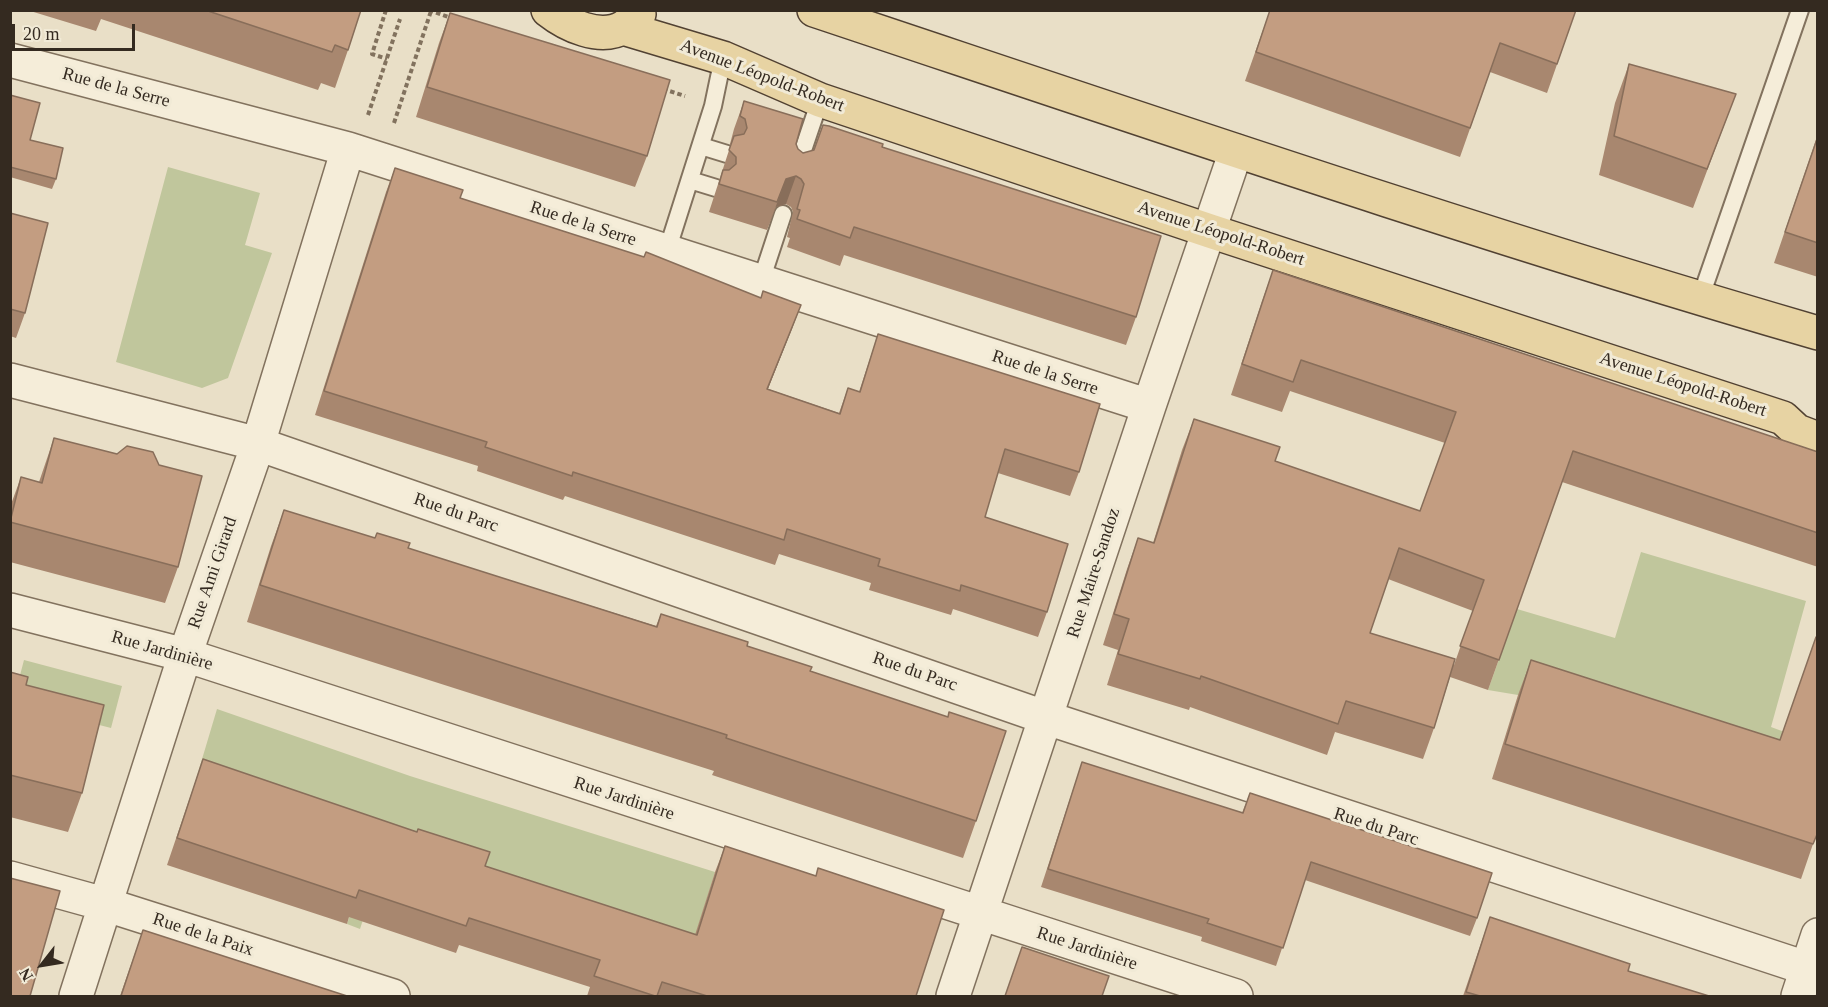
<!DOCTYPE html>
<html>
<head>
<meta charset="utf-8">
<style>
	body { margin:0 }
	#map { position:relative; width:1828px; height:1007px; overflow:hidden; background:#e9dfc7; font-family:"Times New Roman",serif }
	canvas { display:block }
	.frame { position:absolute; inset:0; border:12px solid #342a20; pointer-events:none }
	.north { position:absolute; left:12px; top:935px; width:60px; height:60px; -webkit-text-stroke:4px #f1ead6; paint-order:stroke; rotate:239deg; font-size:16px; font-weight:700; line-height:24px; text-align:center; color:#342a20 }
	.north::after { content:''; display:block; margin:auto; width:21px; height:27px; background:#342a20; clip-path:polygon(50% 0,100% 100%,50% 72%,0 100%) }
	.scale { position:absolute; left:12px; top:24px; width:123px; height:27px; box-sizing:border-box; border:3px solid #342a20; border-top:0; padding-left:8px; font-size:18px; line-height:21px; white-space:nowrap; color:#342a20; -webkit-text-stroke:4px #f1ead6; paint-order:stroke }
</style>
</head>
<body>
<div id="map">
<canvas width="1828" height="1007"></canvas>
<div class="frame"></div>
<div class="north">N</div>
<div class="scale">20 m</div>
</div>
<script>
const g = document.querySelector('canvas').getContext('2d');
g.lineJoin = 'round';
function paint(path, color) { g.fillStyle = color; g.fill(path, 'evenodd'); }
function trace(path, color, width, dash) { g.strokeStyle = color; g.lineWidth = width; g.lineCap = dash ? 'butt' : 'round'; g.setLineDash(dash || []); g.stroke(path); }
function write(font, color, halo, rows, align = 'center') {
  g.font = font + ' "Times New Roman",serif'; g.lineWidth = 6; g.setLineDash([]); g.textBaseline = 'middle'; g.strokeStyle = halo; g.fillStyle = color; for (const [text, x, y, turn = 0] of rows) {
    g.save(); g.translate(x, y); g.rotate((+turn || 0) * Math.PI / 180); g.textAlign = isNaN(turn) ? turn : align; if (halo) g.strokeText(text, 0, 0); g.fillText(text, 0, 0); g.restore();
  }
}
paint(new Path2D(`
	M168 167 260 193 245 245 272 253 228 378 202 388 116 362Z
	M1641 552 1806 601 1771 727 1817 744V786L1518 695 1488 690 1517 609 1615 638Z
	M24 660 122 686 111 728 10 702H13Z
	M217 709 410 776 715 872 694 940 389 840 360 929 347 924 372 846 194 786Z`), '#c0c69c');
const service = new Path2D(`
	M701 146 727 154
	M796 171 820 100
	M690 180 716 188
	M667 251 713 106 723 58
	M761 281 783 214
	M1700 299 1800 10`);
const minor = new Path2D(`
	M10 60 348 149 1149 406
	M10 380 258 444 1047 718 1818 972
	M10 610 185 655 1236 996
	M10 878 104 904 393 996
	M76 996 185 655 258 444 348 149
	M953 996 1149 406 1236 151
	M1798 996 1818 935`);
const primary = new Path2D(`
	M548 10C567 25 600 41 624 27 629 24 634 18 639 14
	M814 10C1147 121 1480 235 1818 333
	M623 28 723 58 820 100 1210 231 1783 418 1797 431 1818 439`);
trace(service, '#82725e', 20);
trace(minor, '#82725e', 36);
trace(primary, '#514132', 36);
trace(new Path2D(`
	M386 10 372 54 387 59
	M429 10 451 18
	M663 89 685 96
	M368 115 400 19
	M394 123 431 11`), '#82725e', 4, [4.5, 3]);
trace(service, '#f5edd9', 16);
trace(minor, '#f5edd9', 33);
trace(primary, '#e7d3a3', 33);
paint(new Path2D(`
	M27 10H361L348 50 335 88 321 83 318 90 101 19 96 31Z
	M1270 10H1576L1547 93 1490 72 1460 157 1245 81Z
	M450 13 647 156 635 187 416 117 439 43Z
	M1629 64 1736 94 1693 208 1599 175 1615 103Z
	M10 95 30 140 56 179 52 189 10 177Z
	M744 101 796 144 798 149 803 153 882 147 1136 317 1126 345 844 255 840 266 787 247 790 238 787 237 793 212 791 207 786 204 776 207 767 230 709 212 731 144H730L734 129Z
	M1818 134V277L1774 263Z
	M395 168 460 198 760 298 801 305 768 389 839 413 848 388 859 392 878 334 1079 472 1070 496 998 473 985 517 1047 612 1038 637 953 609 951 615 869 590 871 583 779 554 775 565 565 496 563 500 477 471 478 466 315 415 386 192Z
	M10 213 25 313 16 338 10 336Z
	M1273 270 1818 452V567L1562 482 1488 690 1450 677 1434 728 1423 759 1335 732 1327 755 1190 707 1189 710 1107 685 1118 650 1103 645 1127 569 1138 538 1153 543 1182 450 1194 419 1275 461 1420 511 1445 443 1290 391 1282 412 1231 395 1262 301ZM1388 579 1473 611 1454 665 1370 633Z
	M54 438 178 567 165 603 10 562V507L21 477 39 482Z
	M284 510 656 626 661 614 747 646 810 671 976 821 963 858 712 775 714 771 247 622 271 546Z
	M1816 637 1813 844 1801 879 1492 779 1518 695 1531 660 1780 740Z
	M10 672 82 793 68 832 10 817Z
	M203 759 485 866 695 935 715 872 725 846 916 996H587L590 987 459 945 456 953 349 917 347 924 167 865Z
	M1082 762 1242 813 1250 793 1477 918 1470 936 1305 880 1276 966 1201 941 1202 937 1041 887Z
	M1490 917 1628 971 1709 996H1463Z
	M143 930 347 996H120Z`), '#a8876f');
paint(new Path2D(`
	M796 176 786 204 776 207 767 230 786 179Z
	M801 305 792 329 758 413 767 389Z`), '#886e5a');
const building = new Path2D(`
	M205 10H361L348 50 335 45 332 52Z
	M1270 10H1576L1557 64 1500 43 1470 128 1256 52Z
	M450 13 670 80 647 156 427 87Z
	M1629 64 1736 94 1707 169 1614 136Z
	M10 95 40 103 30 140 63 148 56 179 10 167Z
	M744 101 803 119 796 144 798 149 803 153 814 150 823 125 829 126 883 144 882 147 1161 236 1136 317 854 227 850 238 797 219 800 210 797 209 804 184 801 179 796 176 786 179 777 202 719 184 723 170H729L736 164V157L729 150 734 136 744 134 747 128 745 119 740 116Z
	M1818 136V243L1785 232Z
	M395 168 463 190 460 198 644 257 646 252 761 298 763 291 801 305 767 389 840 414 848 388 860 392 878 334 1100 404 1079 472 1005 449 985 517 1068 544 1047 612 961 585 960 591 878 566 880 559 787 529 784 540 573 472 572 476 485 447 487 442 324 391Z
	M10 213 48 223 25 313 10 309Z
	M1273 270 1818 452V533L1573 451 1499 660 1460 646 1484 580 1399 548 1370 633 1455 659 1434 728 1346 701 1338 724 1201 676 1200 679 1118 654 1129 619 1114 614 1138 538 1154 543 1194 419 1280 447 1275 461 1420 511 1456 412 1301 360 1293 382 1242 364Z
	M54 438 117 454 127 446 153 452 159 465 202 476 178 567 10 522 21 477 42 483Z
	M284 510 375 538 377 533 410 543 408 548 657 627 661 614 748 642 747 646 812 667 810 671 948 717 949 712 1006 731 976 821 726 738 727 735 260 585Z
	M1816 637H1818V832L1813 844 1505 744 1531 660 1780 740Z
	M10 672 28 677 26 685 104 705 82 793 10 775Z
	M203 759 417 832 418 829 490 852 485 866 697 935 725 846 816 876 818 868 944 910 916 996H707L662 982 657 996H655L594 976 600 960 469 918 466 926 359 890 356 898 177 838Z
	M1082 762 1243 813 1250 793 1492 873 1477 918 1311 862 1283 948 1207 923 1209 919 1048 869Z
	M10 878 60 891 30 996H10Z
	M1490 917 1630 964 1628 971 1709 996H1480L1466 992Z
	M143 930 347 996H121Z
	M1022 947 1109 976 1102 996H1005Z`);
paint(building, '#c39d81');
trace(building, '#886e5a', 1.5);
write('18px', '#342a20', '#f1ead6', [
	["Avenue Léopold-Robert",762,76,21],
	["Rue de la Serre",116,88,15],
	["Rue de la Serre",583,224,18],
	["Avenue Léopold-Robert",1221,234,18],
	["Rue de la Serre",1045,373,18],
	["Avenue Léopold-Robert",1683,385,18],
	["Rue du Parc",456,513,19],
	["Rue Ami Girard",213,573,-71],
	["Rue Maire-Sandoz",1094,573,-72],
	["Rue Jardinière",162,651,16],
	["Rue du Parc",915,672,19],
	["Rue Jardinière",624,799,18],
	["Rue du Parc",1376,827,18],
	["Rue de la Paix",203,935,18],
	["Rue Jardinière",1087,949,18]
]);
</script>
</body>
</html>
